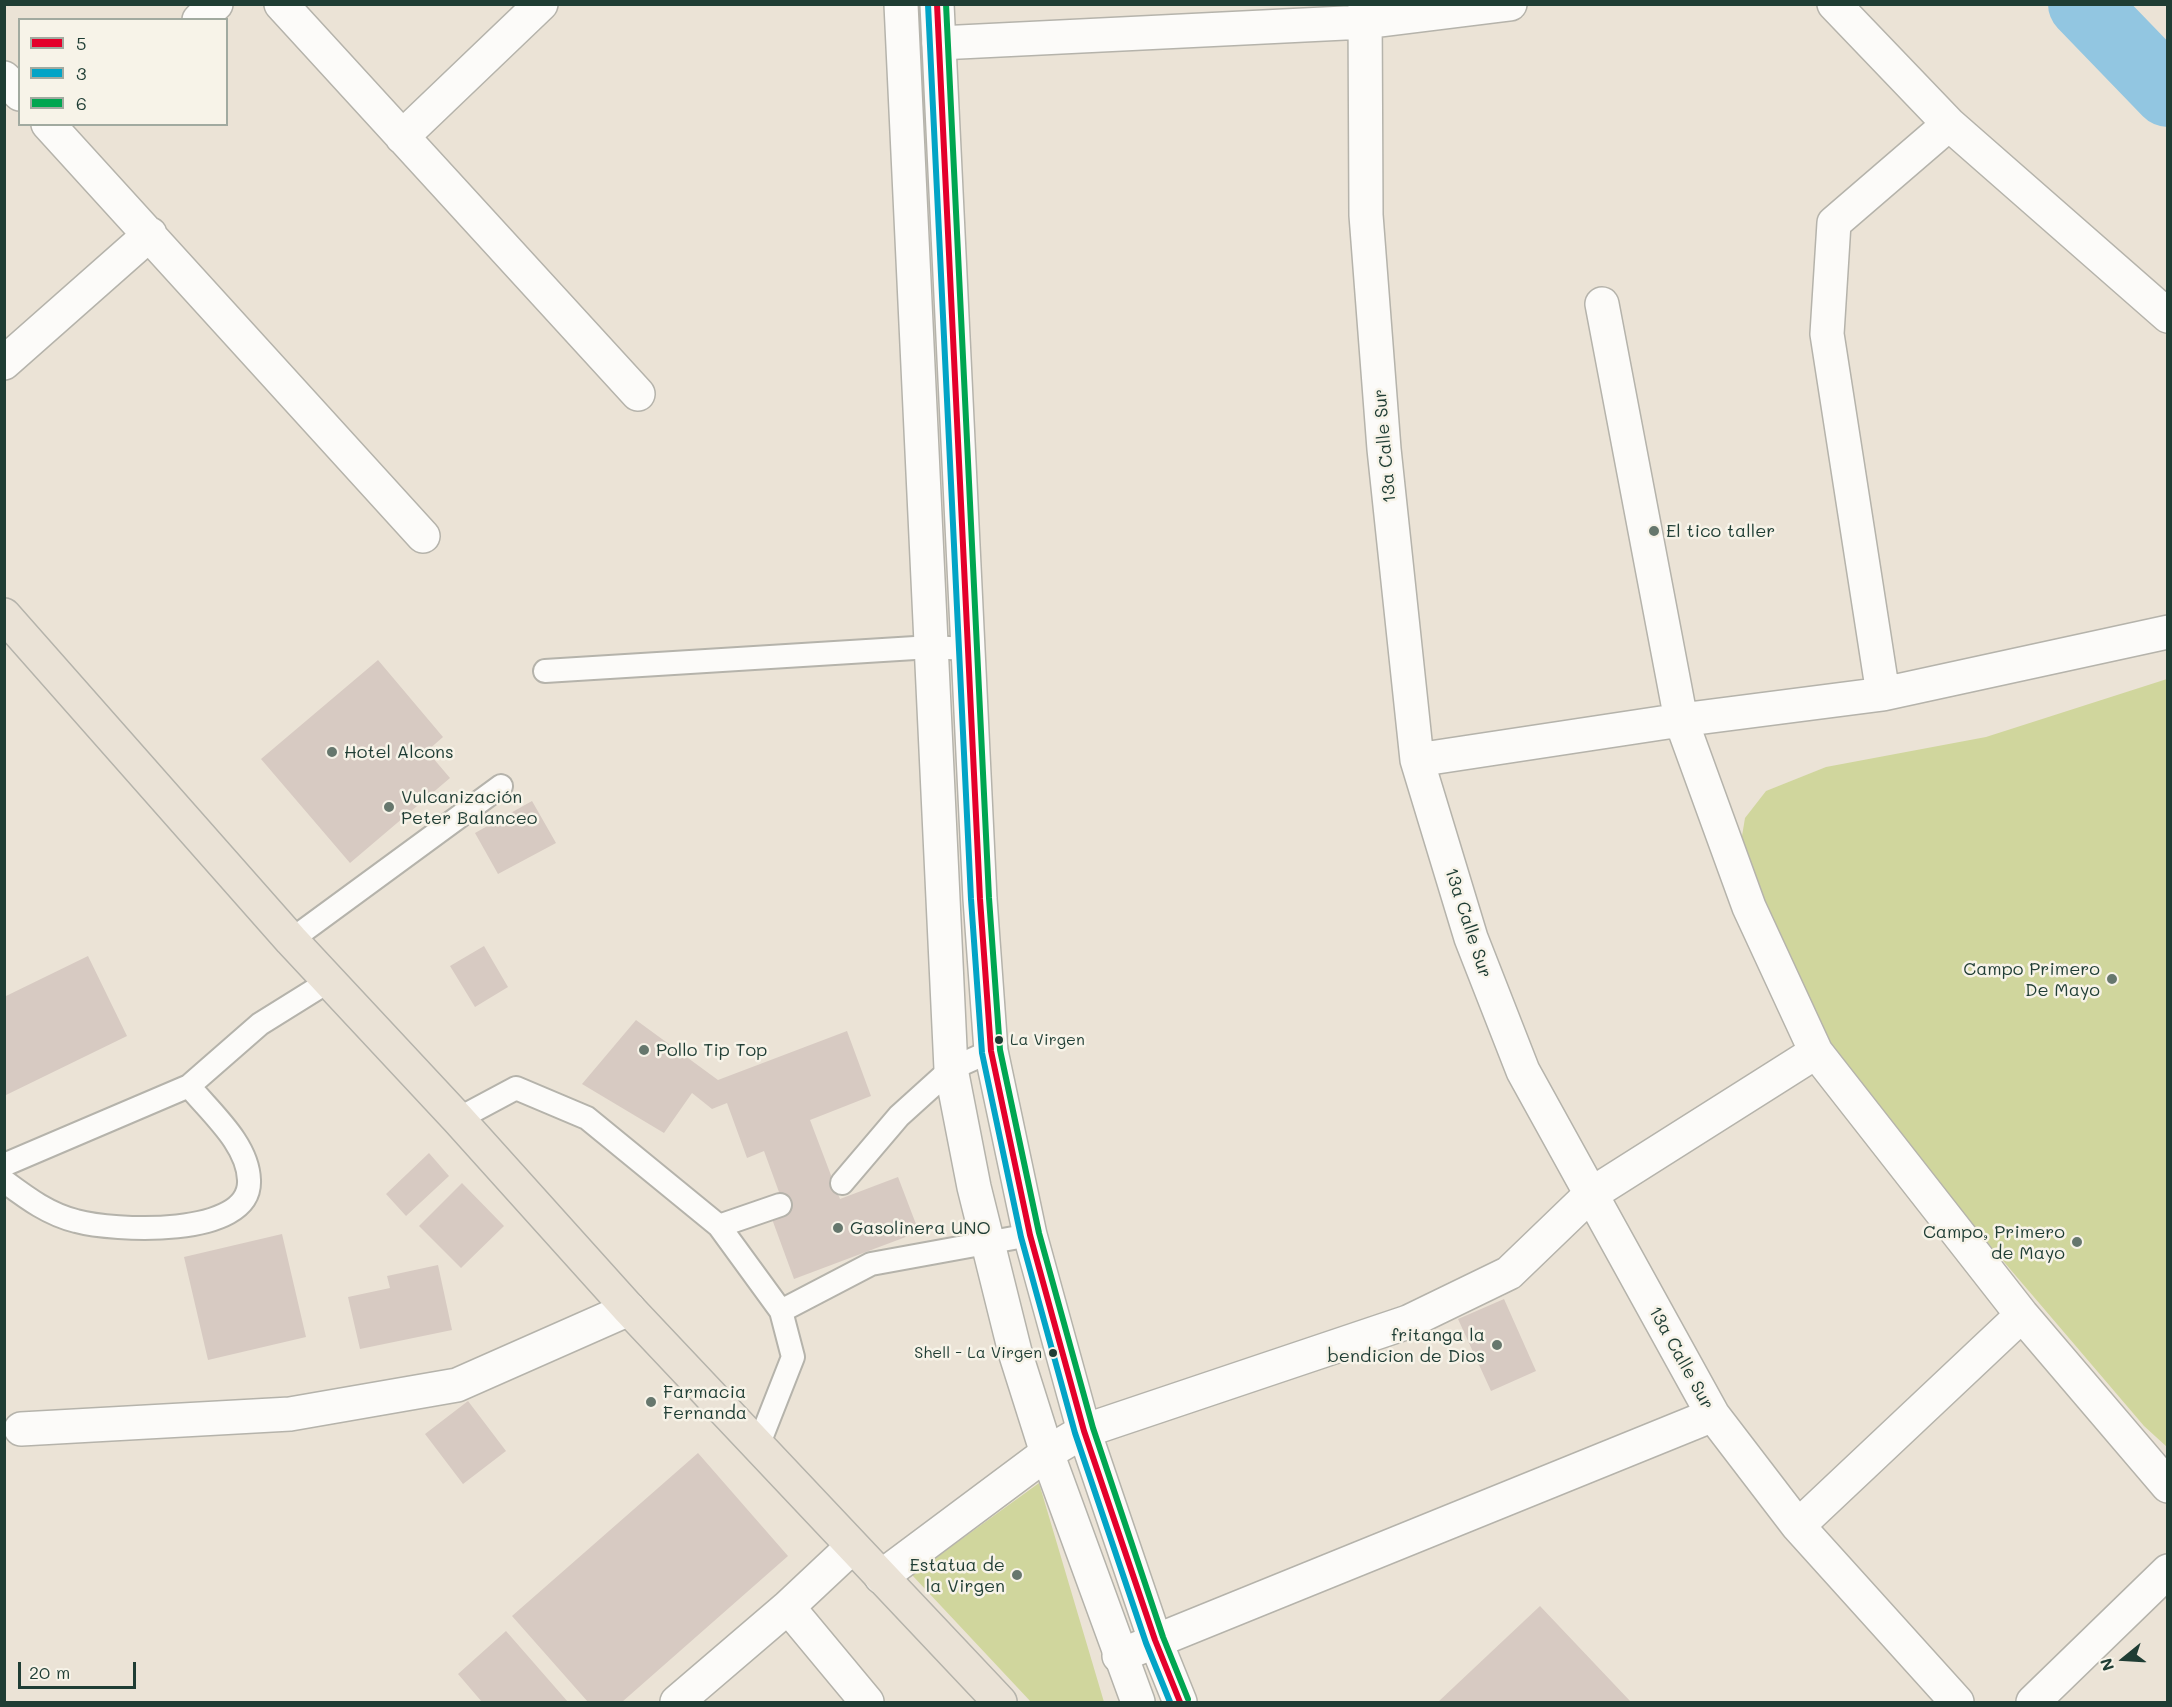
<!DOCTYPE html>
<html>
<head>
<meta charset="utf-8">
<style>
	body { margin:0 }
	#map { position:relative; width:2172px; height:1707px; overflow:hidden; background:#ebe3d6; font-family:Mali,sans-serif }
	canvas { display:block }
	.frame { position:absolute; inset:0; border:6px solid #1f3d34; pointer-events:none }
	.legend { position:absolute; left:18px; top:18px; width:210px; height:108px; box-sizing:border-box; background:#f7f3e8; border:2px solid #a1aaa0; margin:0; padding:8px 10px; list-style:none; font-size:18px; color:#1f3d34 }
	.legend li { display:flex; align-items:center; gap:12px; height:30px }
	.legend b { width:30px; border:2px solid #a1aaa0 }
	.north { position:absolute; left:2094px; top:1629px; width:60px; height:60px; -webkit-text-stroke:4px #f7f3e8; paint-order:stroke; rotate:252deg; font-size:16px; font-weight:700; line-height:24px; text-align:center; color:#1f3d34 }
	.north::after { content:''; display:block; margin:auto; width:21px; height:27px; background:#1f3d34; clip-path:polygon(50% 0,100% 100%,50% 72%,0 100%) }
	.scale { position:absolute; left:18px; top:1662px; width:118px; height:27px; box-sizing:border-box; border:3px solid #1f3d34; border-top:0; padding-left:8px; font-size:18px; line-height:21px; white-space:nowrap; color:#1f3d34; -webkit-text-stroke:4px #f7f3e8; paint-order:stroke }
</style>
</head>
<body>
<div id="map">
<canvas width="2172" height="1707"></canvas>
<div class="frame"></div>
<ul class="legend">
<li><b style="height:8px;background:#e4002b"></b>5</li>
<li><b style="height:8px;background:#02a4c6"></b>3</li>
<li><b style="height:8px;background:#00a651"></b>6</li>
</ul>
<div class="north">N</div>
<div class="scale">20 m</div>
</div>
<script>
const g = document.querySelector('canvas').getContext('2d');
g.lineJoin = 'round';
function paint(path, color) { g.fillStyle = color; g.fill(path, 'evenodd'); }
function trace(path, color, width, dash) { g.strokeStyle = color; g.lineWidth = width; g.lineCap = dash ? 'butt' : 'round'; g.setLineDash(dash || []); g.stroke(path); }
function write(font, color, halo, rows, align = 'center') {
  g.font = font + ' Mali,sans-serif'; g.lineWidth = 5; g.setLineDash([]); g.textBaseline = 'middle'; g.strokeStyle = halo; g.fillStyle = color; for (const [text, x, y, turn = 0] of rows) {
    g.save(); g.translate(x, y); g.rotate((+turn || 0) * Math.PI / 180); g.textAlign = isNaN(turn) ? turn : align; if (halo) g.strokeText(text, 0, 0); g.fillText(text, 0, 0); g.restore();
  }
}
paint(new Path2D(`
	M2167 679V1447L2144 1426 1830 1058 1739 854 1745 818 1766 791 1826 767 1986 737Z
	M1039 1483 1104 1702H1031L912 1575Z`), '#d0d69d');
trace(new Path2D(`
	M2083 4 2168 92`), '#92c6e1', 70);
paint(new Path2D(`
	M378 660 443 737 427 751 450 778 350 863 261 759Z
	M532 801 556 843 498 874 475 833Z
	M484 946 508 987 475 1007 450 966Z
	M88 956 127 1036 4 1096V997Z
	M636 1020 718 1080 847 1031 871 1096 810 1120 840 1199 898 1177 919 1232 794 1279 772 1219 787 1214 764 1151 747 1158 727 1103 712 1109 692 1093 664 1133 582 1084Z
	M429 1153 449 1176 406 1216 386 1194Z
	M462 1183 504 1226 461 1268 419 1226Z
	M282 1234 306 1337 208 1360 184 1257Z
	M438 1265 452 1330 360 1349 348 1297 390 1288 387 1276Z
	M1504 1299 1536 1371 1491 1391 1458 1319Z
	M468 1401 506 1451 463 1484 425 1434Z
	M698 1453 788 1556 622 1702H588L512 1616Z
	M1540 1606 1631 1702H1438Z
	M506 1631 568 1702H482L458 1674Z`), '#d7cac2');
const service = new Path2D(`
	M545 671 931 647 967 649
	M291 940 501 786
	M458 1119 516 1088 587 1118 719 1226 780 1205
	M4 1165 189 1086 260 1024 329 981
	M4 1181C27 1198 48 1214 76 1221 112 1231 252 1239 249 1180 248 1144 211 1113 189 1086
	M842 1183 899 1116 951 1069 991 1051
	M719 1226 781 1311 793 1357 758 1446
	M781 1311 871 1264 1030 1235`);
const minor = new Path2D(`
	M281 4 638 394
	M1365 4 1366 215 1384 449 1417 760 1471 938 1523 1071 1713 1415 1798 1526 1957 1702
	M1834 4 1949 124 2168 316
	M199 20 216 4
	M939 43 1365 22 1510 4
	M4 78 20 94
	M48 124 423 536
	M402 137 541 4
	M1602 304 1681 720 1749 907 1816 1052 2022 1315 2168 1486
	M4 363 150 234
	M1883 694 2168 632
	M1417 760 1681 720 1883 694 1827 334 1834 223 1949 124
	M21 1429 290 1414 457 1385 629 1309
	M1798 1526 2022 1315
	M881 1577 1047 1453 1084 1431 1408 1322 1509 1273 1590 1195 1816 1052
	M788 1607 867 1702
	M1119 1656 1713 1415
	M677 1702 788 1607 852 1547
	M2033 1702 2168 1571`);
const tertiary = new Path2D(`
	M901 4 951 1069 974 1187 1015 1352 1047 1453 1138 1702
	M937 4 980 899 991 1051 1030 1235 1084 1431 1155 1640 1180 1702`);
const primary = new Path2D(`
	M4 615 291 940 458 1119 629 1309 1000 1702`);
trace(service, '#b5b3ab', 26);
trace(minor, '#b5b3ab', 36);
trace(tertiary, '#b5b3ab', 36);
trace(primary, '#b5b3ab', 36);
trace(service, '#fcfbf9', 22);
trace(minor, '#fcfbf9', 33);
trace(tertiary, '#fcfbf9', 33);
trace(primary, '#eae2d6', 33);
trace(new Path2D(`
	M937 4 980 899 991 1051 1030 1235 1084 1431 1155 1640 1180 1702`), '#e4002b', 6);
trace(new Path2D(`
	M928 4 971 899 982 1053 1021 1237 1075 1433 1146 1643 1170 1702`), '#02a4c6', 6);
trace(new Path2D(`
	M946 4 989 898 1000 1050 1039 1233 1093 1428 1163 1637 1188 1699`), '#00a651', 6);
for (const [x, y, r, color] of [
	[1654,531,6,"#66776d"],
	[332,752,6,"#66776d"],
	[389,807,6,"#66776d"],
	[2112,979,6,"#66776d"],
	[999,1040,5,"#1f3d34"],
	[644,1050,6,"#66776d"],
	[838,1228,6,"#66776d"],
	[2077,1242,6,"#66776d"],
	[1497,1345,6,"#66776d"],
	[1053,1353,5,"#1f3d34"],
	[651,1402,6,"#66776d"],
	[1017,1575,6,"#66776d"]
]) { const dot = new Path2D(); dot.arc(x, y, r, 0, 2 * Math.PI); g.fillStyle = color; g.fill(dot); trace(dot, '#f7f3e8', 2); }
write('16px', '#1f3d34', '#f7f3e8', [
	["La Virgen",1010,1040],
	["Shell - La Virgen",1042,1353,"right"]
], 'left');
write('18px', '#1f3d34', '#f7f3e8', [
	["13a Calle Sur",1385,446,-95],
	["13a Calle Sur",1468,923,72],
	["13a Calle Sur",1681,1358,61]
]);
write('18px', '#1f3d34', '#f7f3e8', [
	["El tico taller",1666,531],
	["Hotel Alcons",344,752],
	["Vulcanización",401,797],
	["Peter Balanceo",401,818],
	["Campo Primero",2100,969,"right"],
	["De Mayo",2100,990,"right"],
	["Pollo Tip Top",656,1050],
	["Gasolinera UNO",850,1228],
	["Campo, Primero",2065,1232,"right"],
	["de Mayo",2065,1253,"right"],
	["fritanga la",1485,1335,"right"],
	["bendicion de Dios",1485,1356,"right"],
	["Farmacia",663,1392],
	["Fernanda",663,1413],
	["Estatua de",1005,1565,"right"],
	["la Virgen",1005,1586,"right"]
], 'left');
</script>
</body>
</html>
